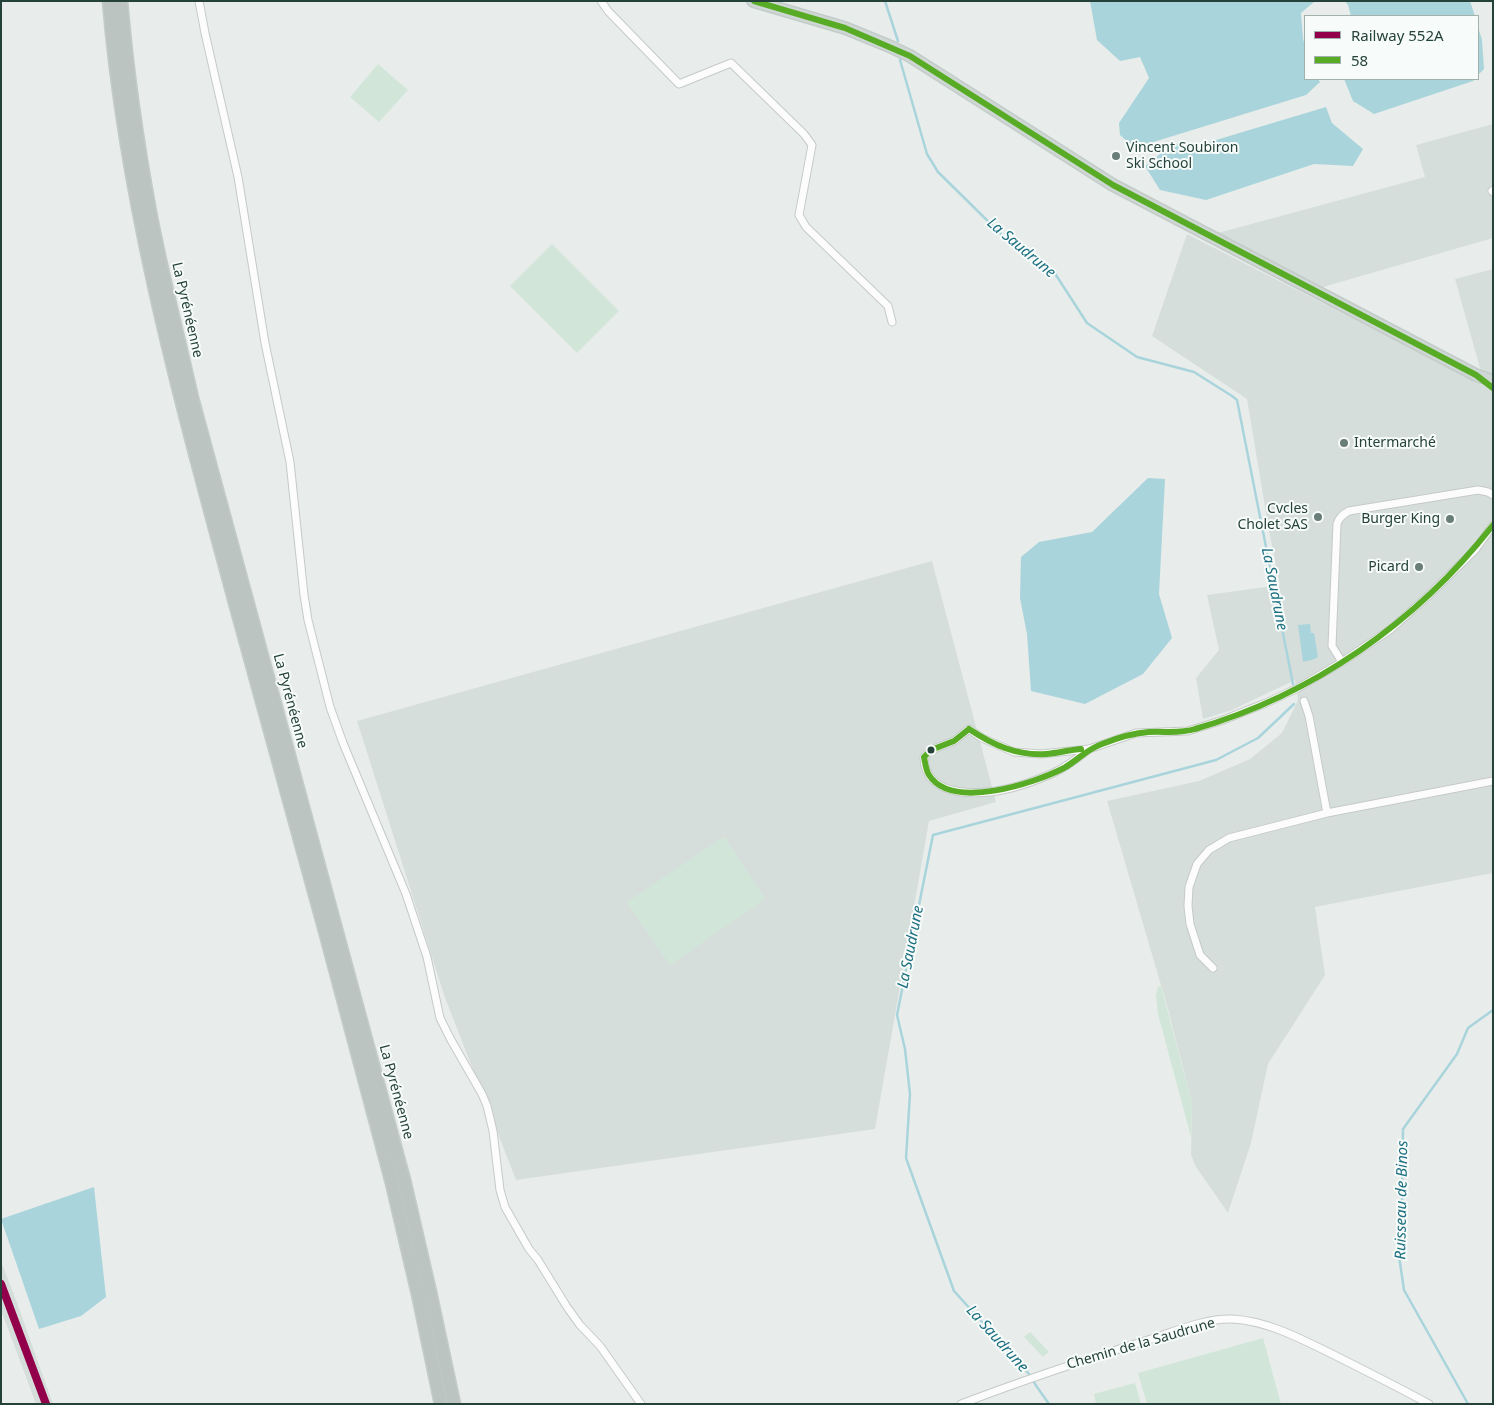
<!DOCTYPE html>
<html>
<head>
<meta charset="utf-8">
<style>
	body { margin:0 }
	#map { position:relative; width:1494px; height:1405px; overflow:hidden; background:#e8edeb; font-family:"Noto Sans",sans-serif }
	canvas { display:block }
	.frame { position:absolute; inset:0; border:2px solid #24423a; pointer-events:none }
	.legend { position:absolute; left:1304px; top:15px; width:175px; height:65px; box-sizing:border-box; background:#f7fbf9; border:1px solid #a3b1ad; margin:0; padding:6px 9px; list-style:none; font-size:15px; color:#24423a }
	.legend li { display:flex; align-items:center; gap:10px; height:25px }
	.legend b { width:25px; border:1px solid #a3b1ad }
</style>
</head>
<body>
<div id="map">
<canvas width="1494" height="1405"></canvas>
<div class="frame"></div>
<ul class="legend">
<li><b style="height:6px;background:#92004c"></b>Railway 552A</li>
<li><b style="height:6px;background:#58ac25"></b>58</li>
</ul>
</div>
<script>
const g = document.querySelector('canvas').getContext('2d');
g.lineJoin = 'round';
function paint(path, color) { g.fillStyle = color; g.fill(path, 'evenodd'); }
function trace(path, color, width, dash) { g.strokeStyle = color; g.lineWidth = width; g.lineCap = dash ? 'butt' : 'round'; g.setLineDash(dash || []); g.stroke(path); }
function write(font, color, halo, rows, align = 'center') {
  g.font = font + ' "Noto Sans",sans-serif'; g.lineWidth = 4; g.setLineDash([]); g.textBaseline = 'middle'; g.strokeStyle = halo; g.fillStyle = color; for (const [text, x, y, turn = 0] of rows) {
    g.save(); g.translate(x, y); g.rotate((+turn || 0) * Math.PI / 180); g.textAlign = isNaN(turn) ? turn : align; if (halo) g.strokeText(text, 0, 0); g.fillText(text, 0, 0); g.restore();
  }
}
paint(new Path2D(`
	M1493 124V238L1323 287 1218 233 1425 177 1416 145Z
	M1187 234 1485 386 1455 279 1493 269V873L1315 907 1325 975 1268 1064 1251 1143 1228 1213 1196 1167 1191 1155 1192 1103 1168 1009 1107 801 1199 781 1250 759 1282 733 1298 700 1295 680 1232 710 1203 719 1196 678 1219 650 1207 595 1280 585 1269 531 1247 399 1152 336Z
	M932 561 996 802 929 821 875 1129 516 1180 444 995 357 721Z
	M1 1261 16 1300 53 1404H36L1 1310Z`), '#d6dedb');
paint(new Path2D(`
	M378 64 408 90 379 122 350 97Z
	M552 244 619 311 577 353 510 286Z
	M724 837 765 899 670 965 627 902Z
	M1161 986 1192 1103 1191 1137 1158 1014 1156 996 1158 987Z
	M1030 1332 1049 1352 1043 1357 1024 1337Z
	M1263 1338 1281 1404H1147L1138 1373Z
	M1135 1383 1141 1404H1096L1094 1394Z`), '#d1e6d8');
paint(new Path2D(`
	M1090 1H1315L1301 13 1303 39 1305 45V79H1318L1320 82 1306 95 1134 148 1120 135 1119 123 1149 78 1140 57 1120 61 1097 40Z
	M1345 1H1470L1475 16H1351L1348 5Z
	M1478 27 1482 40 1484 69 1478 75Z
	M1344 79H1475L1473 81 1374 114 1353 101Z
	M1326 107 1332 123 1363 149 1353 166 1314 164 1206 200 1160 190 1145 166 1174 143 1196 146Z
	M1148 478 1165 479 1159 594 1172 638 1143 674 1085 704 1031 691 1027 634 1020 598 1021 557 1039 542 1092 532Z
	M1310 624 1311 633H1314L1318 657 1315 659 1303 662 1298 625Z
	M94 1187 106 1297 81 1316 39 1329 1 1219Z`), '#a9d4db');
trace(new Path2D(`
	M885 1 898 41
	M900 60 927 154 938 172 1002 235 1054 272 1087 323 1137 357 1194 372 1232 396 1237 400 1293 684
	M1049 1404 1037 1387 1029 1374 954 1291 906 1158 910 1094 905 1049 897 1015 933 835 1216 760 1258 738 1294 704
	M1468 1404 1404 1290 1399 1256 1402 1206 1403 1129 1457 1054 1468 1028 1493 1010`), '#a9d4db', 2.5);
const street = new Path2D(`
	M199 1 205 33 238 177 265 343 290 462 304 595 308 620 330 707 343 743 406 894 427 957 440 1018 451 1040 482 1094 487 1106 493 1131 500 1190 505 1207 529 1249 538 1260 567 1307 580 1325 600 1346 641 1404
	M601 1 608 11 679 84 731 63 804 134 812 145 799 215 806 227 888 306 892 322
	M1492 191 1493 192
	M1342 662 1332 646 1337 524C1339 517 1343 514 1349 511L1478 490 1488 492 1493 495
	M1304 701 1309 716 1327 813
	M1089 749C1077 759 1065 768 1051 774 1039 779 1024 785 1011 788 982 795 925 800 924 757L931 750 954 741 969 729 982 738 1014 752 1041 754 1089 749 1136 733 1188 731 1223 720 1266 703 1298 688 1342 662 1391 629 1428 596 1475 550 1493 525
	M1213 968 1200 955 1190 924 1188 906 1189 887 1197 864 1209 850 1229 838 1327 813 1493 781
	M961 1404C1024 1380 1087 1359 1151 1339 1176 1331 1206 1318 1232 1319 1267 1321 1297 1337 1328 1352 1362 1369 1396 1386 1429 1404`);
const primary = new Path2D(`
	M753 1 845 28 889 46 910 56 1113 185 1476 375 1493 381`);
const highway = new Path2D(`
	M109 1C126 205 181 402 234 599 288 793 341 988 392 1183L418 1294 441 1404
	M121 1C127 72 137 142 150 212 162 275 178 336 192 398L404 1180 430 1292 454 1404`);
trace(street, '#c5cac8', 9);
trace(primary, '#c3ccc9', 14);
trace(highway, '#c3ccc9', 15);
trace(street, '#fcfcfc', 7);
trace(primary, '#cfd7d5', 11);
trace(highway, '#bcc4c2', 12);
trace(new Path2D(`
	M754 1 845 28 910 56 1113 185 1476 375 1493 388
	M969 729 954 741 931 750 924 757C925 762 926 771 929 775 952 811 1035 783 1064 768 1078 760 1087 749 1102 744 1117 738 1133 733 1149 732 1164 731 1180 734 1195 729 1313 695 1417 622 1493 525
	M969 729C993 745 1017 756 1046 754 1058 753 1069 750 1081 749`), '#58ac25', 6);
trace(new Path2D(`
	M1 1284 46 1404`), '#92004c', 8);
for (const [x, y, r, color] of [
	[1116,156,5,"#697e78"],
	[1344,443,5,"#697e78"],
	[1318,517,5,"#697e78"],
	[1450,519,5,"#697e78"],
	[1419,567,5,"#697e78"],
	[931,750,4.5,"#24423a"]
]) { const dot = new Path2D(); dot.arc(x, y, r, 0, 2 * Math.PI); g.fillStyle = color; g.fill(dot); trace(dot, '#f7fbf9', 2); }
write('14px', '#24423a', '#f7fbf9', [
	["Vincent Soubiron",1126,148,"left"],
	["Ski School",1126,164,"left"],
	["Intermarché",1354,443,"left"],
	["Cvcles",1308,509],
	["Cholet SAS",1308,525],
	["Burger King",1440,519],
	["Picard",1409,567]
], 'right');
write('14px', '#24423a', '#f7fbf9', [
	["La Pyrénéenne",187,310,77],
	["La Pyrénéenne",290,701,75],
	["La Pyrénéenne",396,1092,75],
	["Chemin de la Saudrune",1141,1344,-16]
]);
write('italic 15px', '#1c6f80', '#f7fbf9', [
	["La Saudrune",1021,248,40],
	["La Saudrune",1274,589,79],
	["La Saudrune",911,947,-79],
	["Ruisseau de Binos",1402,1200,-89],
	["La Saudrune",997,1339,48]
]);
</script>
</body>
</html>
